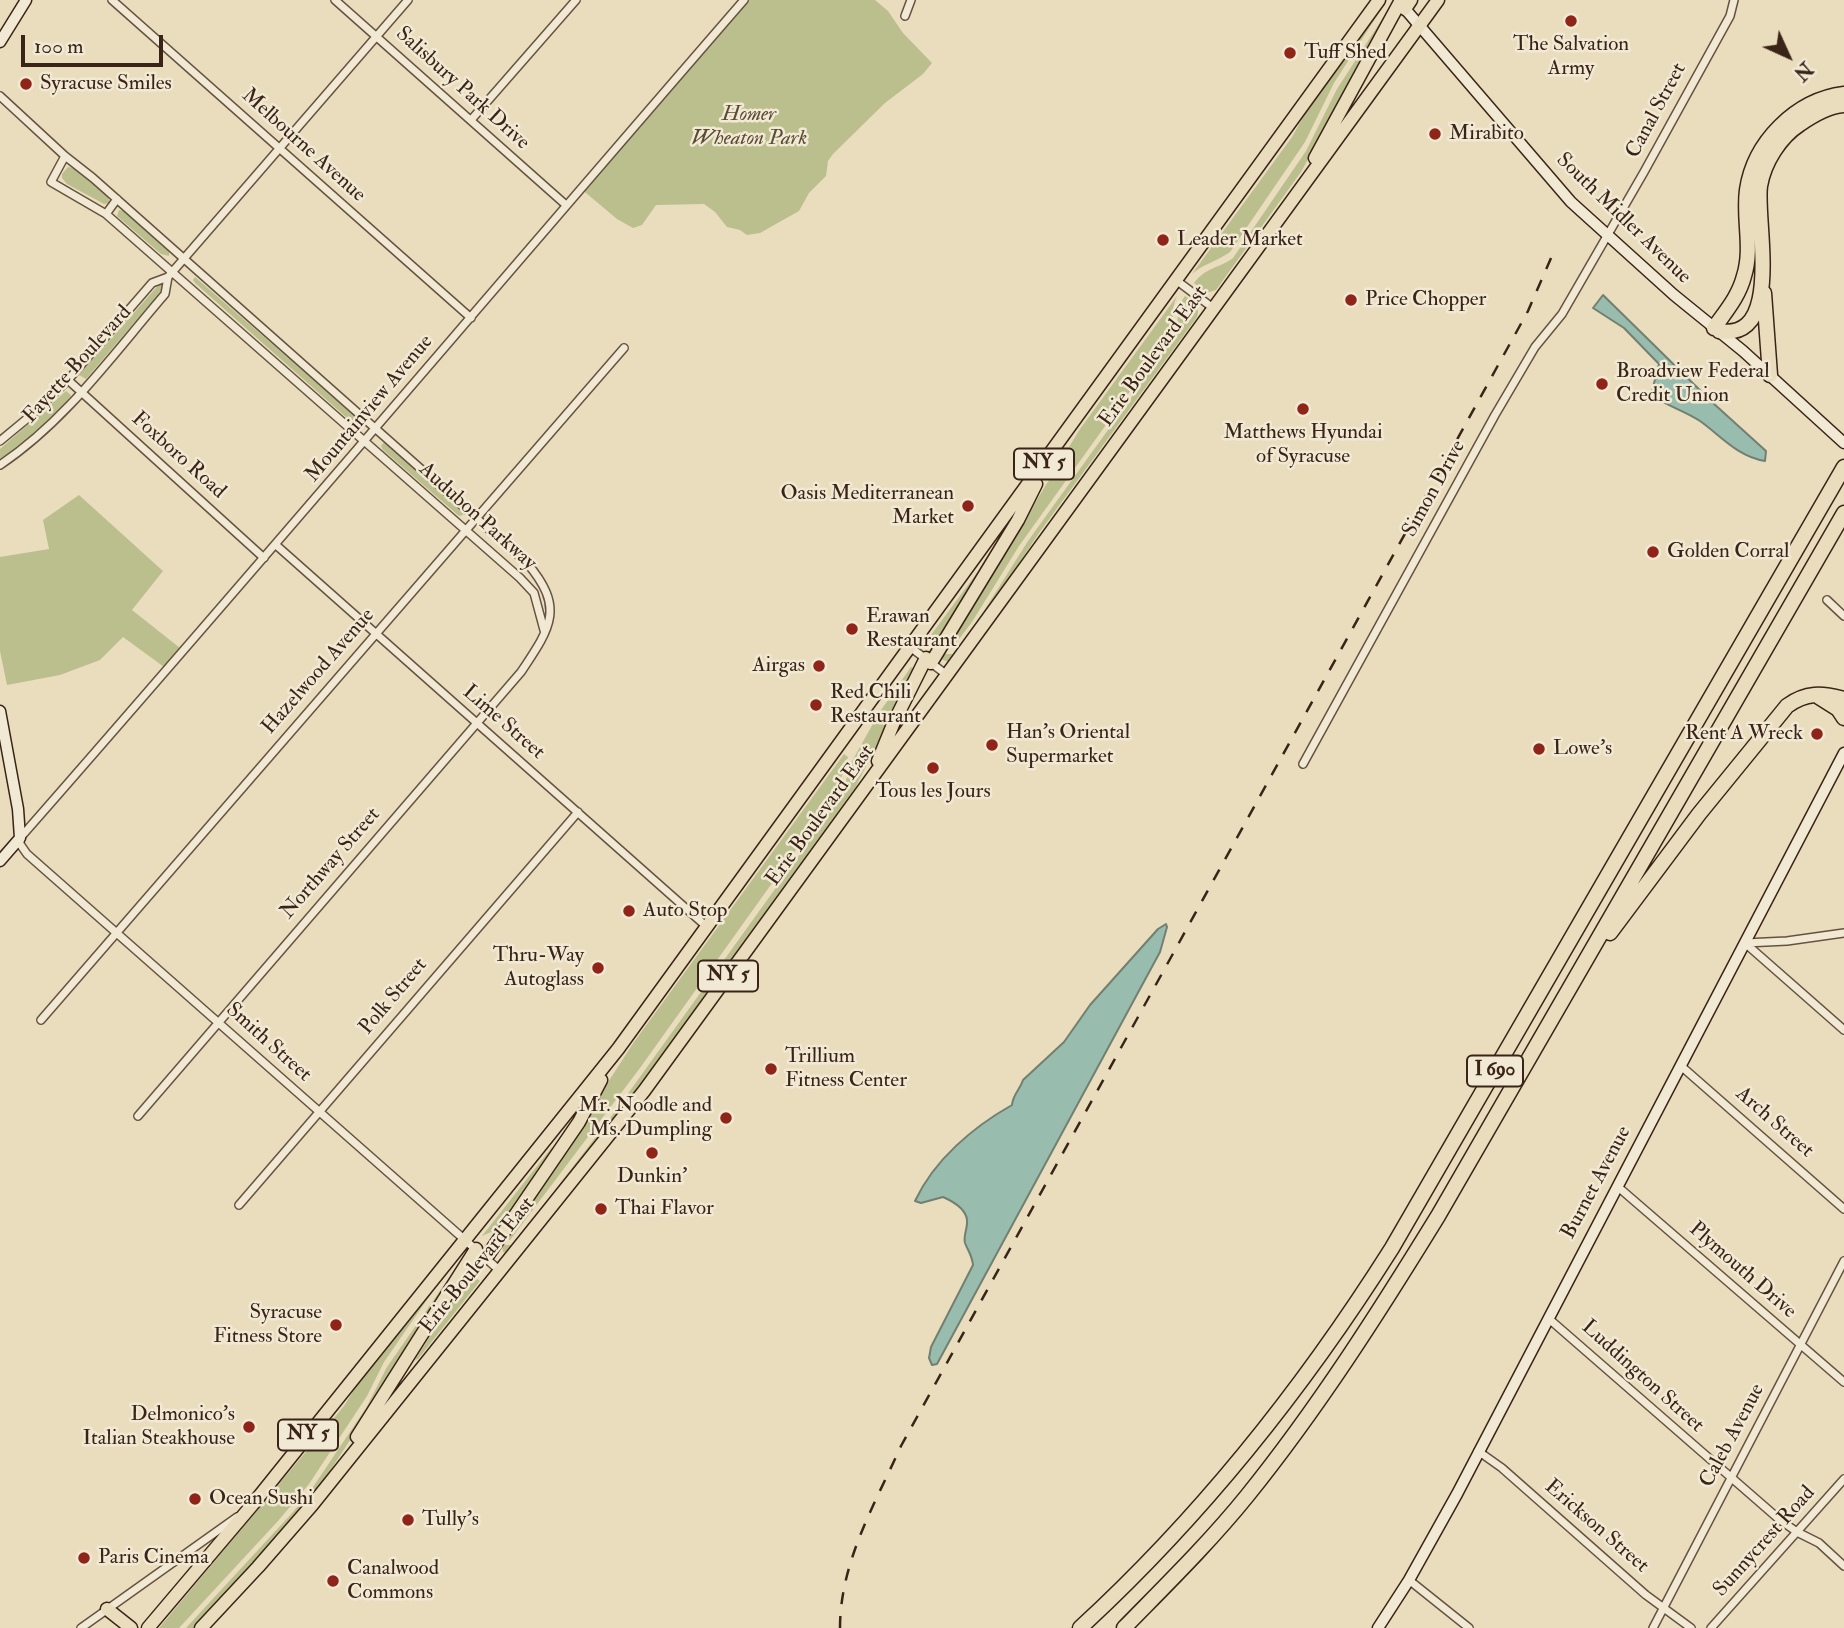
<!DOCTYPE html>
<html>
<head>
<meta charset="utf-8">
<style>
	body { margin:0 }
	#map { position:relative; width:1844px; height:1628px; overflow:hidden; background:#e9ddbd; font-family:"IM FELL Double Pica",serif }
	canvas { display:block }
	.north { position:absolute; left:1753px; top:21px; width:70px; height:70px; -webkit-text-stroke:5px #f1e9d4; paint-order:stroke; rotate:135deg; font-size:19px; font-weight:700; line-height:28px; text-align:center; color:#3a2417 }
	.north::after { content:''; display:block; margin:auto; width:24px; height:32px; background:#3a2417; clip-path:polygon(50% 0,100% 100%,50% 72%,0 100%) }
	.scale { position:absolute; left:21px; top:35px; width:142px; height:32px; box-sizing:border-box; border:4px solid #3a2417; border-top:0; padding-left:9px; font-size:21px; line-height:24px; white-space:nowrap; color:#3a2417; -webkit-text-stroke:5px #f1e9d4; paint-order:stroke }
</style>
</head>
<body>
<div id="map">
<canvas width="1844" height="1628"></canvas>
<div class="north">N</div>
<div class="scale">100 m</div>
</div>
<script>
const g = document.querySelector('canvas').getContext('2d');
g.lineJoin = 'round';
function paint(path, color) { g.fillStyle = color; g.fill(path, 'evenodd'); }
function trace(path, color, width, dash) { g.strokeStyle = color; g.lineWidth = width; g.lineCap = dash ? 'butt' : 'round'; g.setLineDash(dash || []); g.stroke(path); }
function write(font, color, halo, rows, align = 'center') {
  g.font = font + ' "IM FELL Double Pica",serif'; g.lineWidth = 5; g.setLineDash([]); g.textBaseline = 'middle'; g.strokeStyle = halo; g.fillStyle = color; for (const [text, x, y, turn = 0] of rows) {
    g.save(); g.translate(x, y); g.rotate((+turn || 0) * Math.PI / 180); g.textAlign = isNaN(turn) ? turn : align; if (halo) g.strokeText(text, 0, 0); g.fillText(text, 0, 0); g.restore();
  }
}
paint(new Path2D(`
	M744 0H875L888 11 903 33 932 63 923 74 885 103 833 154 828 161 826 176 809 193 799 211 760 233 747 235 740 230 727 227 715 212 704 204 656 205 642 225 633 228 617 219 580 188Z
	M1381 6 1382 8 1334 83 1305 142 1230 252C1218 261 1203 264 1192 274L1292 137 1312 101Z
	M1386 13 1387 16 1301 172 1216 290 1207 293 1194 283C1206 267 1218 269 1233 258L1306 151 1337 89Z
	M68 167C80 168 109 193 110 203L104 204 67 184 62 178V174Z
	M119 210 124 211 169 251V256L161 254 117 216Z
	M195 277 362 422 361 427 356 426 195 283 193 280Z
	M162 281H164L163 289 86 379 79 375Z
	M1177 296C1170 310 1175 323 1169 337L1019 546 972 622 953 647 946 649 1080 429Z
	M1185 296C1193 302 1201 306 1197 317L1039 533 955 659 949 662 943 660 941 657 943 654H953L965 641 1028 541 1172 341C1181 327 1174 310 1185 296Z
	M66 391 71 395C62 415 19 447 0 460V449Z
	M384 442H386L464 512 463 515 459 516 383 450 381 446Z
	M79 495 163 571 132 610 180 648 164 667 123 637 100 660 60 675 7 685 0 651V557L49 549 43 520Z
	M991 554 939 644 932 641 925 643Z
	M911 667 916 669 855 788 590 1153 508 1253 503 1252 502 1245H513L614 1113 829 814 843 791 851 763 879 713Z
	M844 754 848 757 837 791 820 816 640 1068 510 1240H506L634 1042Z
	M552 1147 554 1148 498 1236 491 1232 482 1236Z
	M453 1262 384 1362 367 1396 309 1484 278 1521 179 1628H159L344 1406 365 1372Z
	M458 1265 463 1269 310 1501 196 1628H186L293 1512 311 1490 366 1408 387 1367Z
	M470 1274 480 1281 418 1359 415 1360Z`), '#bbbf8e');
const water = new Path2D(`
	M1603 295 1713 403 1766 451 1765 461C1738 457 1721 436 1700 421 1685 411 1667 406 1651 395L1659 364 1624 328 1593 308Z
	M1166 924 1167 927 1160 952 937 1364 932 1365 929 1358 931 1347 973 1265C972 1255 968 1251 965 1243 963 1235 968 1228 967 1220 966 1209 952 1201 943 1197L921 1203 915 1201C934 1160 973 1127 1012 1105 1013 1094 1020 1090 1023 1080L1064 1042 1090 1005 1158 929Z`);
paint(water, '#98bcad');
trace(water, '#727f71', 2);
const street = new Path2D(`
	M112 0 471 318
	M335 0 566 205
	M905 16 911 0
	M0 96 65 156 93 178 527 563C565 608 551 627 521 672L138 1116
	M471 120 576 0
	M65 156 51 182 106 214 520 578 534 593 544 630
	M106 214 117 199
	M1176 280 1213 308
	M68 380 264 558
	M0 441 29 417 68 380 152 283 168 277 408 0
	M0 465C66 421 114 353 165 294L168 277
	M276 545 707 927
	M1827 600 1844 616
	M910 647 947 675
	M1303 764 1495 415 1535 347 1562 314 1644 172 1730 16 1734 0
	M1745 943 1844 1030
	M1745 943 1787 941 1844 933
	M41 1020 624 348
	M1681 1066 1844 1209
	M1617 1186 1844 1382
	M239 1205 578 812
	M499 1270 27 854 20 844V838C263 561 502 279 744 0
	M1548 1318 1780 1520 1797 1532 1819 1543 1844 1566
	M1478 1451 1502 1468 1646 1595 1691 1628
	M1409 1580 1469 1628
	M81 1628 237 1517
	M1653 1628 1844 1261
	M1711 1628 1844 1479`);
const secondary = new Path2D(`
	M1400 3 1571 202 1674 295 1743 351 1844 443
	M0 42 26 0
	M0 711 18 809 20 838 0 861
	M1378 1628 1409 1580 1457 1494 1844 753`);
const primary = new Path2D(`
	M1405 9 1411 0
	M1315 158 1400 2
	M931 663 1018 520 1036 484
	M878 761 894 722 926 658
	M486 1258 579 1122 601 1080
	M357 1437 476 1249
	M107 1609 131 1628
	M148 1628 253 1504 618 1049 1379 0
	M201 1628 258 1567 312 1505 644 1091 1438 0`);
const highway = new Path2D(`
	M1764 293 1770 375
	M1714 328C1726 311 1739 296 1744 276 1753 248 1743 219 1747 190 1754 142 1796 100 1844 94
	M1719 331C1785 342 1755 220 1760 186 1764 162 1780 137 1800 124 1813 115 1829 106 1844 105
	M1819 697 1838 709 1844 718
	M1610 933 1699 814 1787 706C1806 692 1822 693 1844 699
	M1080 1628C1203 1515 1303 1389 1392 1248L1844 467
	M1124 1628C1166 1585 1209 1543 1247 1496 1318 1408 1379 1312 1438 1216L1844 513`);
trace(street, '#665240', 10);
trace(secondary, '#3a2417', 13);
trace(primary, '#3a2417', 15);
trace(highway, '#3a2417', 17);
trace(street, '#f1e9d4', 7);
trace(secondary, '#f1e9d4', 10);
trace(primary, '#e9ddbd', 12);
trace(highway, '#e9ddbd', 14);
trace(new Path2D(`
	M840 1628C840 1562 875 1504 901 1446L1528 311 1555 249`), '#3a2417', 2.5, [12, 12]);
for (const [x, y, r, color] of [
	[1571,21,7,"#8f2418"],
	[1290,53,7,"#8f2418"],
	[26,84,7,"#8f2418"],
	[1435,134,7,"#8f2418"],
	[1163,240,7,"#8f2418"],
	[1351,300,7,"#8f2418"],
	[1602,384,7,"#8f2418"],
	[1303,409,7,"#8f2418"],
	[968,506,7,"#8f2418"],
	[1653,552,7,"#8f2418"],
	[852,629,7,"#8f2418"],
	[819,666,7,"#8f2418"],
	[816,705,7,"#8f2418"],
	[1817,734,7,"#8f2418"],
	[992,745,7,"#8f2418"],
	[1539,749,7,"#8f2418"],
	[933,768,7,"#8f2418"],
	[629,911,7,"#8f2418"],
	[598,968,7,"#8f2418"],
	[771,1069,7,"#8f2418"],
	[726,1118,7,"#8f2418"],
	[652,1153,7,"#8f2418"],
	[601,1209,7,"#8f2418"],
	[336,1325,7,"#8f2418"],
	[249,1427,7,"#8f2418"],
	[195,1499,7,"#8f2418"],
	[408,1520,7,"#8f2418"],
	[84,1558,7,"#8f2418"],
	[333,1581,7,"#8f2418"]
]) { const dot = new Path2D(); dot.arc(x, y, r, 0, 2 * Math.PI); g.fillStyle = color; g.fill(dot); trace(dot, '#f1e9d4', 2.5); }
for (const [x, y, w] of [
	[1044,464,60],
	[728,976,60],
	[1495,1071,56],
	[308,1435,60]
]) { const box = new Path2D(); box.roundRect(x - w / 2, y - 15.5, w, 31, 5); g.fillStyle = '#f1e9d4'; g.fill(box); trace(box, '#3a2417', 2); }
write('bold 19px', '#3a2417', null, [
	["NY 5",1044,464],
	["NY 5",728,976],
	["I 690",1495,1071],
	["NY 5",308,1435]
]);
write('21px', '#3a2417', '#f1e9d4', [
	["The Salvation",1571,45,"center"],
	["Army",1571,69,"center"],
	["Tuff Shed",1304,53],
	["Syracuse Smiles",40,84],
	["Mirabito",1449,134],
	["Leader Market",1177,240],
	["Price Chopper",1365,300],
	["Broadview Federal",1616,372],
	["Credit Union",1616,396],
	["Matthews Hyundai",1303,433,"center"],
	["of Syracuse",1303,457,"center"],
	["Oasis Mediterranean",954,494,"right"],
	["Market",954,518,"right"],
	["Golden Corral",1667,552],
	["Erawan",866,617],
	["Restaurant",866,641],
	["Airgas",805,666,"right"],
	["Red Chili",830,693],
	["Restaurant",830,717],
	["Han's Oriental",1006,733],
	["Supermarket",1006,757],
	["Rent A Wreck",1803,734,"right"],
	["Lowe's",1553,749],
	["Tous les Jours",933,792,"center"],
	["Auto Stop",643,911],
	["Thru-Way",584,956,"right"],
	["Autoglass",584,980,"right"],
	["Trillium",785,1057],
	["Fitness Center",785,1081],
	["Mr. Noodle and",712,1106,"right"],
	["Ms. Dumpling",712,1130,"right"],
	["Dunkin'",652,1177,"center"],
	["Thai Flavor",615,1209],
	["Syracuse",322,1313,"right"],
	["Fitness Store",322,1337,"right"],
	["Delmonico's",235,1415,"right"],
	["Italian Steakhouse",235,1439,"right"],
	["Ocean Sushi",209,1499],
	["Tully's",422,1520],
	["Paris Cinema",98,1558],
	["Canalwood",347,1569],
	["Commons",347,1593]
], 'left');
write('21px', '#3a2417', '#f1e9d4', [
	["Salisbury Park Drive",462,89,42],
	["Canal Street",1657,111,-62],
	["Melbourne Avenue",303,146,42],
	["South Midler Avenue",1623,219,44],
	["Erie Boulevard East",1154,357,-54],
	["Fayette Boulevard",78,365,-48],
	["Mountainview Avenue",370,409,-50],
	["Foxboro Road",178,456,42],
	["Simon Drive",1435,489,-61],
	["Audubon Parkway",477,517,42],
	["Hazelwood Avenue",319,672,-49],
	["Lime Street",503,723,41],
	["Erie Boulevard East",821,816,-54],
	["Northway Street",331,864,-49],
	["Polk Street",394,997,-50],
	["Smith Street",268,1043,42],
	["Arch Street",1774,1123,41],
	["Burnet Avenue",1597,1183,-62],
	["Erie Boulevard East",478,1266,-51],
	["Plymouth Drive",1742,1271,41],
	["Luddington Street",1642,1377,42],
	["Caleb Avenue",1733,1436,-62],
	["Erickson Street",1596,1527,41],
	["Sunnycrest Road",1765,1542,-48]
]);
write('italic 21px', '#5a4b35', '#f1e9d4', [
	["Homer",749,115],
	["Wheaton Park",749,139]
]);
</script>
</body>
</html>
